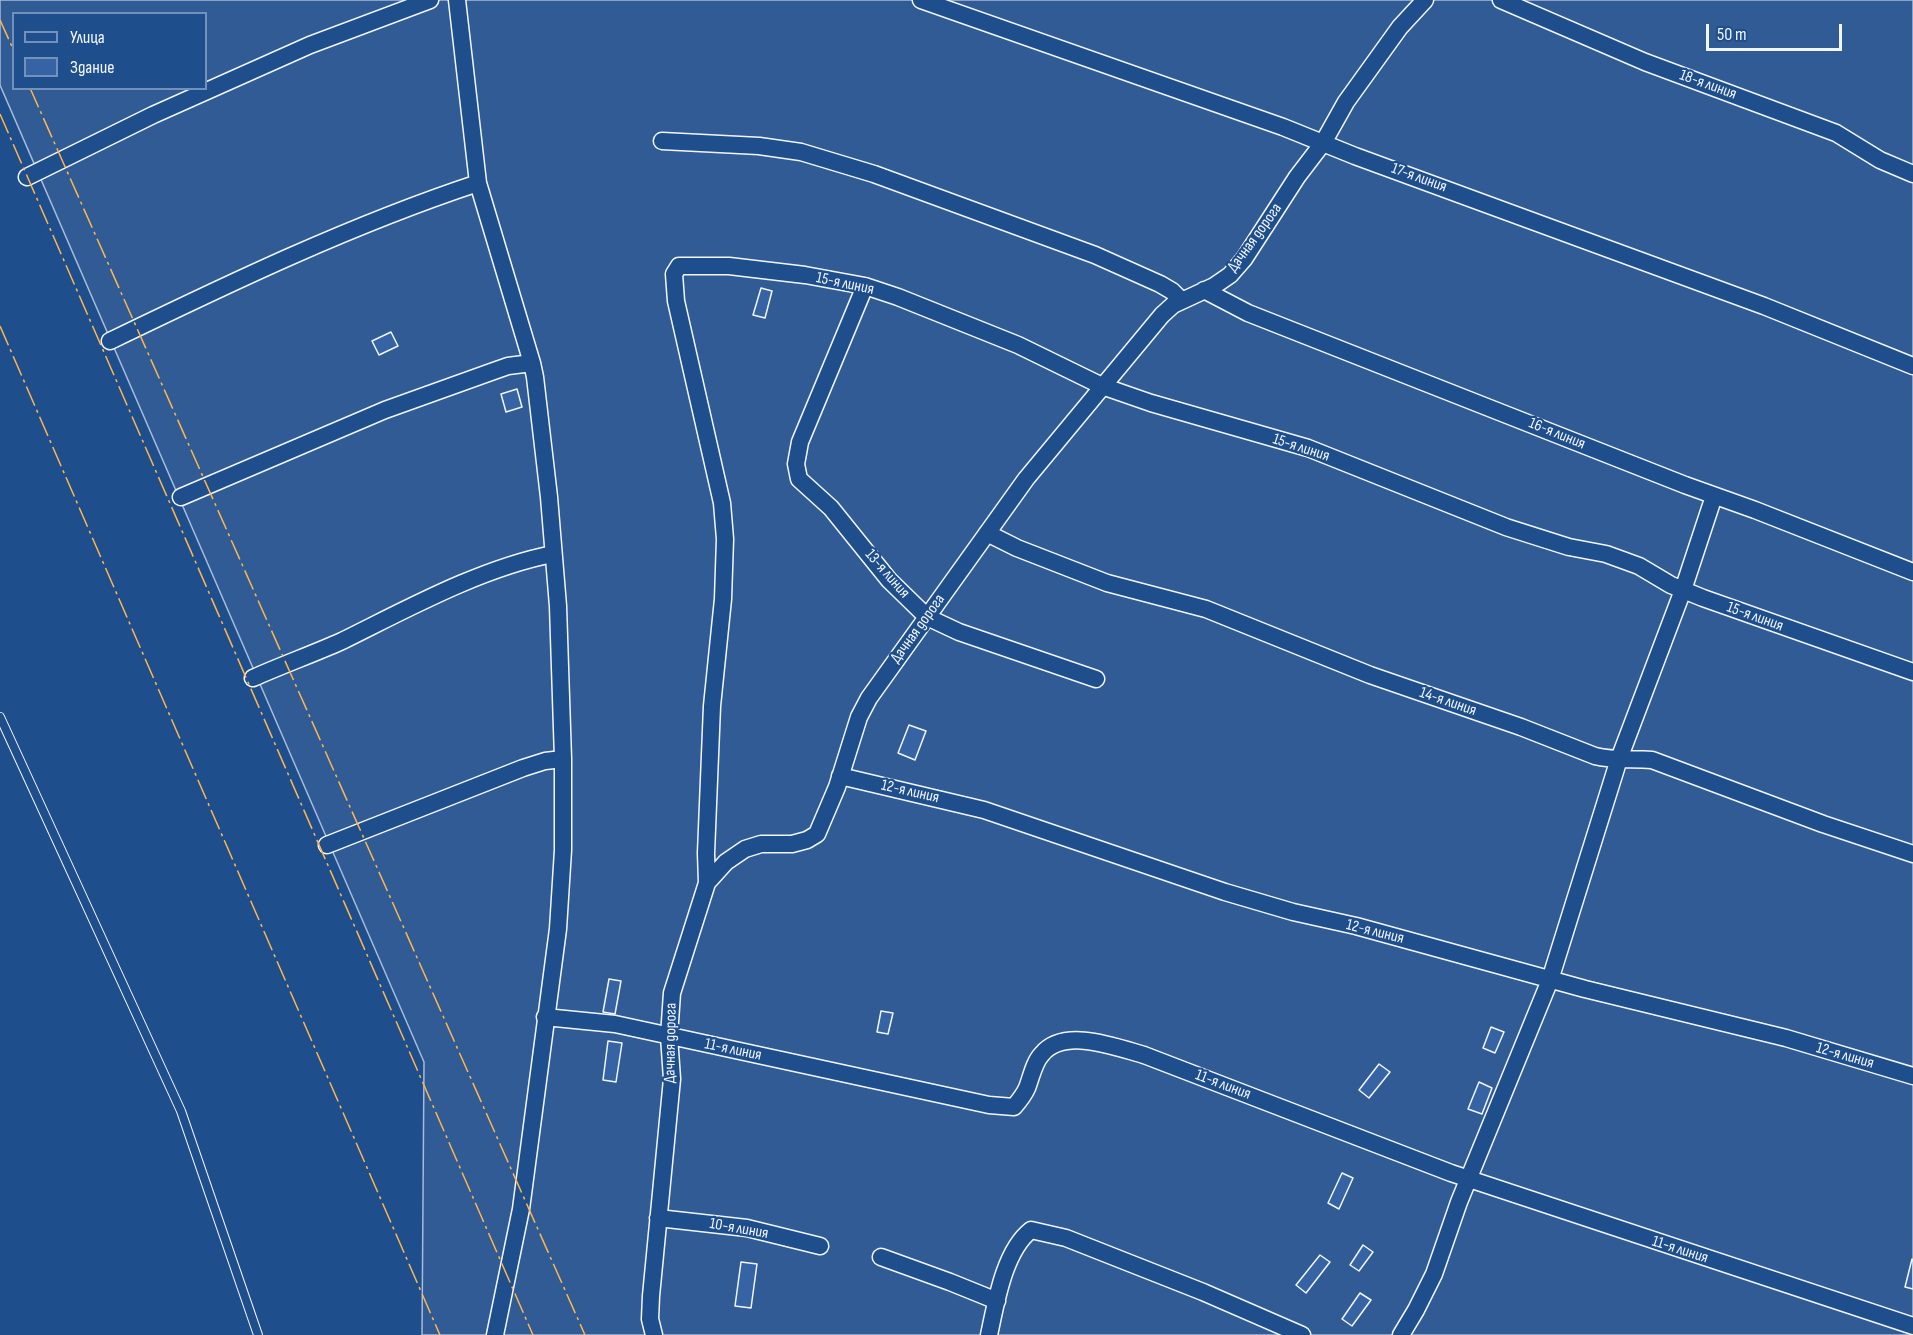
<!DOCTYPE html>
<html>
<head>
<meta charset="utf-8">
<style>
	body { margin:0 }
	#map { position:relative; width:1913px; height:1335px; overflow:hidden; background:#1f4e8c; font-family:"Sofia Sans Condensed",sans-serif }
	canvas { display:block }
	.legend { position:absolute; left:12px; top:12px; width:195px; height:78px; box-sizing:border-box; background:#1f4e8c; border:2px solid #7391ba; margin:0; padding:8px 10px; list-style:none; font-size:18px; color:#f2f6ff }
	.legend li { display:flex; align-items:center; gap:12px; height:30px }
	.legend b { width:30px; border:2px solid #7391ba }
	.scale { position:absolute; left:1706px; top:24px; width:136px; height:27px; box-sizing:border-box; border:3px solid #f2f6ff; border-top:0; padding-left:8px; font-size:18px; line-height:21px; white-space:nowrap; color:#f2f6ff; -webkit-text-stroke:4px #1f4e8c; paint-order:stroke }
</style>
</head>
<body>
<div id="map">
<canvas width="1913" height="1335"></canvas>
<ul class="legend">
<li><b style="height:8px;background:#1f4e8c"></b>Улица</li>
<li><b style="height:16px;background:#3563a3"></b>Здание</li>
</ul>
<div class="scale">50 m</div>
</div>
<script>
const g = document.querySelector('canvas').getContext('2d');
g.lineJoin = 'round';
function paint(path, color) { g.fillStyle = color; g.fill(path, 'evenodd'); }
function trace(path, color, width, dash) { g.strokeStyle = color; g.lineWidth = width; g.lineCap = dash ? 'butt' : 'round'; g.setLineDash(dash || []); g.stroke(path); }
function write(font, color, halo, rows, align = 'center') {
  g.font = font + ' "Sofia Sans Condensed",sans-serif'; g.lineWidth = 4.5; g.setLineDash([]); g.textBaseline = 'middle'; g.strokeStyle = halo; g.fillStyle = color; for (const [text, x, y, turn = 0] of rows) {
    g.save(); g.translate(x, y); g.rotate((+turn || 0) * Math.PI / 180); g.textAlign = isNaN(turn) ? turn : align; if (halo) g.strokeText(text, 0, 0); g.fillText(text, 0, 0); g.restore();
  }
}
const built = new Path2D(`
	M0 0H1913V1335H422L424 1062 0 85ZM14 14H206V88H14Z`);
paint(built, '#305b95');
trace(built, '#a8bbd7', 1.5);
const building = new Path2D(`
	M761 288 772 291 765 318 753 315Z
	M391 332 398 346 379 355 372 341Z
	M517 389 522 407 506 412 501 394Z
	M909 725 926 731 915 760 898 753Z
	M609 979 621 981 615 1014 603 1012Z
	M881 1011 893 1013 888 1034 877 1032Z
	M1491 1027 1504 1032 1495 1053 1483 1048Z
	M608 1041 622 1043 616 1082 603 1080Z
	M1379 1064 1390 1072 1369 1098 1359 1090Z
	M1479 1082 1492 1088 1482 1114 1468 1109Z
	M1342 1173 1353 1178 1339 1209 1328 1203Z
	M1363 1245 1373 1252 1359 1271 1350 1265Z
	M1320 1255 1330 1262 1306 1293 1296 1285Z
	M1912 1259 1913 1260V1289L1905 1287Z
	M741 1262 757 1264 751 1308 735 1306Z
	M1360 1293 1371 1300 1352 1326 1342 1319Z`);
paint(building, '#3563a3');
trace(building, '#f2f6ff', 1.5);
const service = new Path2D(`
	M0 717 181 1111 258 1335`);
const minor = new Path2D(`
	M457 0 478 183 532 363 535 377 549 497 558 606 563 759V850L558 929 521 1209 495 1335
	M921 0 1283 127 1355 156 1764 306 1913 366
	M1501 0 1645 62 1836 133 1880 160 1913 174
	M662 141 759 146 801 152 874 174 1095 255 1160 284 1172 291 1181 300
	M27 177 153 115 310 45 430 0
	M865 286 800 442 796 464 799 479 831 508 889 580 927 617 959 632 1096 679
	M1204 290 1248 313 1685 485 1755 510 1913 572
	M110 341C230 283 351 225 478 183
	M181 497 385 410 491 372 508 366 532 363
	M987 533 1017 548 1107 583 1206 609 1370 675 1521 727 1595 756C1614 761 1633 758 1652 760L1823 824 1913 854
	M253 678C282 665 313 654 342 641 407 609 481 568 553 554
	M840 776 984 810 1225 892 1293 912 1356 926 1585 989 1786 1038 1913 1076
	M327 845 523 768 545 761 563 759
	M707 883 706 853 712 706 723 599 725 539 722 503 676 301 674 274 679 266H729L805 275 865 286 898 297 1018 345 1102 386 1151 403 1308 448 1506 527 1569 547 1606 554 1639 566 1671 585 1703 598 1913 672
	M545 1017 615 1024 989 1105 1014 1107C1019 1101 1024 1095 1027 1088 1031 1078 1034 1062 1042 1054 1064 1027 1116 1047 1144 1055L1451 1173 1913 1326
	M658 1218 747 1228 820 1246
	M881 1257 950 1282 997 1301
	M654 1335 650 1319 651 1296 672 1079 669 1036 672 993 707 883 726 862 745 849 761 844H792L807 840 817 834 837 787 859 717 869 698 1026 479 1162 315 1173 305 1214 286 1230 275 1244 259 1297 177 1323 143 1346 102 1400 27 1425 0
	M989 1335C996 1303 1004 1251 1031 1230L1066 1238 1203 1292 1302 1335
	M1401 1335 1416 1310 1434 1274 1459 1202 1550 980 1619 759 1683 590 1714 496`);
trace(service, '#f2f6ff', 10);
trace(minor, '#f2f6ff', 19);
trace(service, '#1f4e8c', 8);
trace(minor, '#1f4e8c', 16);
trace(new Path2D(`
	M0 20 14 51
	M30 88 585 1335
	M0 114 533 1335
	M0 326 440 1335`), '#ffb74d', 1.5, [21, 4.5, 3, 4.5]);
write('16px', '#f2f6ff', '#1f4e8c', [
	["18-я линия",1708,85,20],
	["17-я линия",1419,178,20],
	["Дачная дорога",1255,238,-54],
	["15-я линия",845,284,12],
	["16-я линия",1557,434,22],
	["15-я линия",1301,448,18],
	["13-я линия",887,574,49],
	["15-я линия",1755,617,20],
	["Дачная дорога",918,629,-54],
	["14-я линия",1448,702,19],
	["12-я линия",910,792,13],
	["12-я линия",1375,932,14],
	["Дачная дорога",671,1043,-89],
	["11-я линия",733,1050,12],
	["12-я линия",1845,1056,16],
	["11-я линия",1223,1085,21],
	["10-я линия",739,1229,10],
	["11-я линия",1680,1250,18]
]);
</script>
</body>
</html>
